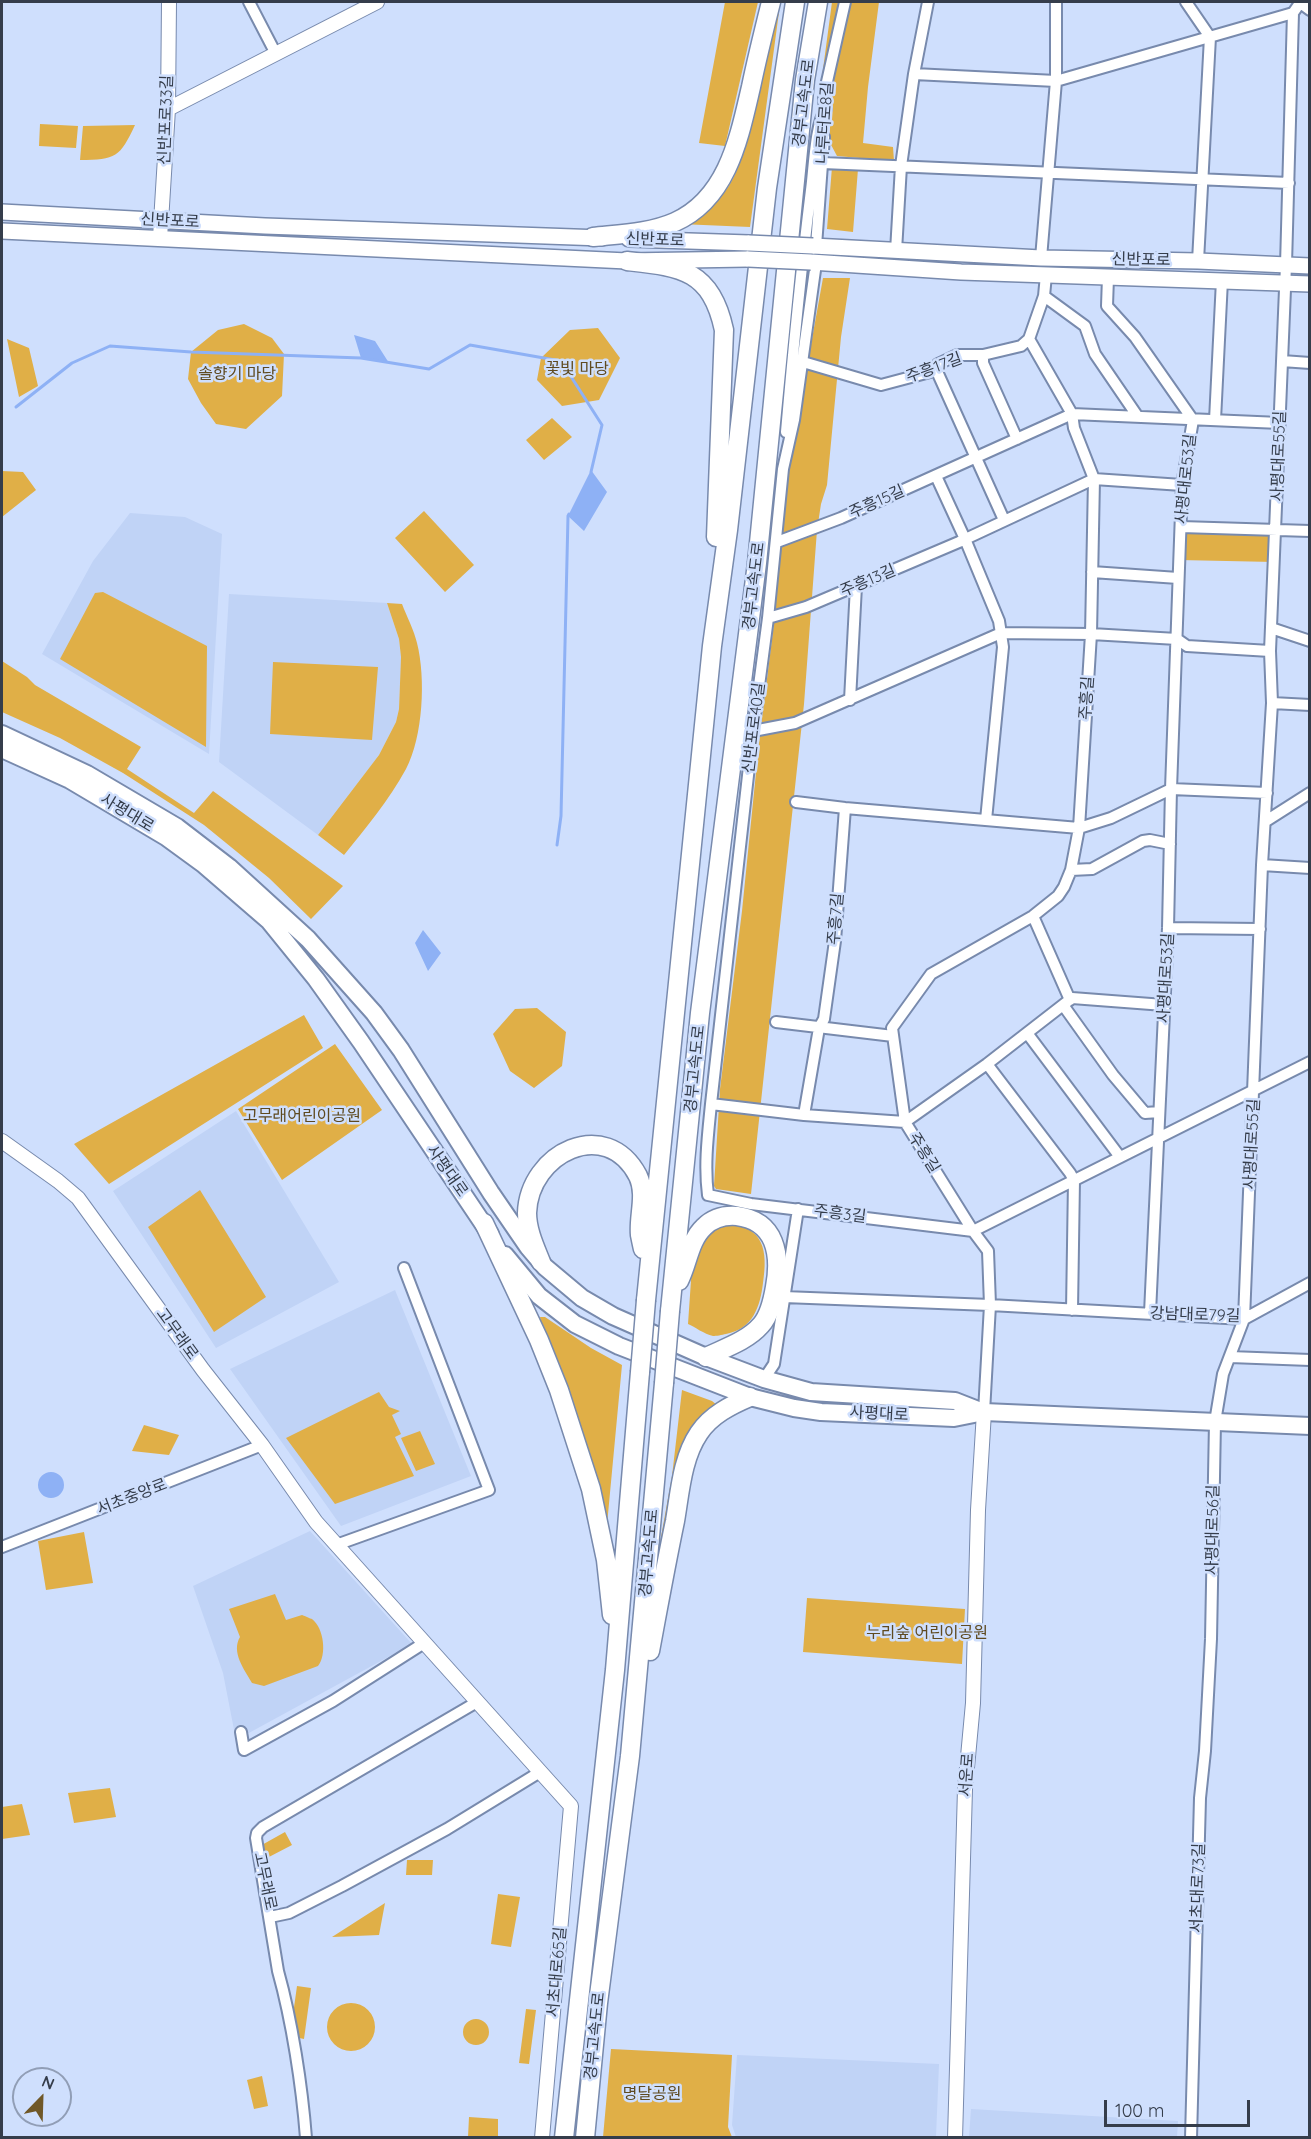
<!DOCTYPE html>
<html>
<head>
<meta charset="utf-8">
<style>
	body { margin:0 }
	#map { position:relative; width:1311px; height:2139px; overflow:hidden; background:#cfdffd; font-family:Quicksand,sans-serif }
	canvas { display:block }
	.frame { position:absolute; inset:0; border:3px solid #353d4b; pointer-events:none }
	.north { position:absolute; left:12px; top:2067px; width:60px; height:60px; box-sizing:border-box; background:#cfdffd; border:2px solid #919eb6; border-radius:50%; rotate:23deg; font-size:16px; font-weight:700; line-height:24px; text-align:center; color:#353d4b }
	.north::after { content:''; display:block; margin:auto; width:21px; height:27px; background:#705828; clip-path:polygon(50% 0,100% 100%,50% 72%,0 100%) }
	.scale { position:absolute; left:1104px; top:2100px; width:146px; height:27px; box-sizing:border-box; border:3px solid #353d4b; border-top:0; padding-left:8px; font-size:18px; line-height:21px; white-space:nowrap; color:#353d4b; -webkit-text-stroke:4px #cfdffd; paint-order:stroke }
</style>
</head>
<body>
<div id="map">
<canvas width="1311" height="2139"></canvas>
<div class="frame"></div>
<div class="north">N</div>
<div class="scale">100 m</div>
</div>
<script>
const g = document.querySelector('canvas').getContext('2d');
g.lineJoin = 'round';
function paint(path, color) { g.fillStyle = color; g.fill(path, 'evenodd'); }
function trace(path, color, width, dash) { g.strokeStyle = color; g.lineWidth = width; g.lineCap = dash ? 'butt' : 'round'; g.setLineDash(dash || []); g.stroke(path); }
function write(font, color, halo, rows, align = 'center') {
  g.font = font + ' Quicksand,"Noto Sans KR",sans-serif'; g.lineWidth = 5; g.setLineDash([]); g.textBaseline = 'middle'; g.strokeStyle = halo; g.fillStyle = color; for (const [text, x, y, turn = 0] of rows) {
    g.save(); g.translate(x, y); g.rotate((+turn || 0) * Math.PI / 180); g.textAlign = isNaN(turn) ? turn : align; if (halo) g.strokeText(text, 0, 0); g.fillText(text, 0, 0); g.restore();
  }
}
paint(new Path2D(`
	M130 513 185 517 222 534 209 754 42 654 93 561Z
	M229 594 387 603 399 639 401 657 399 709 396 722 379 755 318 835 219 762Z
	M236 1111 339 1282 216 1348 113 1191Z
	M395 1290 471 1476 341 1526 230 1369Z
	M310 1531 412 1644 236 1740 223 1673 193 1586Z
	M737 2055 939 2064 936 2137H736L732 2125Z
	M971 2109 1178 2121 1177 2137H969Z`), '#c0d3f6');
paint(new Path2D(`
	M725 2H758L725 146 699 143Z
	M832 2H879L868 87 863 143 893 147 894 161 837 156 829 141 833 87 821 84Z
	M774 8 779 12 750 227 680 224C719 204 729 194 744 152Z
	M40 124 78 126 76 148 39 146Z
	M135 125C120 157 116 160 80 160L83 126Z
	M832 167 858 169 853 232 827 229Z
	M823 278H850L841 337 827 485 821 504 817 530 804 704 751 1194 716 1189 714 1186 720 1089 742 911 759 743 774 623 784 494Z
	M244 324 272 338 284 354 282 396 246 429 216 424 201 403 188 379 191 352 218 330Z
	M598 328 620 358 599 400 562 406 537 380 541 358 570 330Z
	M7 339 29 348 38 386 19 397Z
	M552 418 572 437 544 460 526 440Z
	M2 471 23 472 36 490 2 517Z
	M424 511 474 565 445 592 395 538Z
	M1180 529 1276 532 1274 562 1179 560Z
	M103 592 207 646 206 747 60 659 95 593Z
	M387 603 402 604C407 617 414 630 417 643 426 678 423 737 406 769 389 800 366 828 344 855L318 835 379 755 396 722 399 709 401 657 399 639Z
	M2 661 27 677 35 685 141 747 127 769 194 813 213 791 343 886 311 919 269 878 204 825 123 773 60 738 2 712Z
	M273 662 378 667 372 740 270 734Z
	M537 1008 566 1032 562 1066 534 1088 510 1071 493 1034 515 1009Z
	M304 1015 323 1048 109 1184 74 1144Z
	M335 1044 382 1110 282 1180 238 1109Z
	M200 1190 266 1297 214 1332 148 1227Z
	M727 1224C764 1226 768 1251 763 1283 760 1307 753 1329 726 1334 722 1335 716 1336 713 1336 704 1334 695 1327 688 1324L692 1266 706 1233Z
	M540 1317H545L591 1348 622 1365 605 1546 543 1337Z
	M682 1390 712 1401 717 1405 709 1410 656 1579 661 1537 672 1476Z
	M379 1392 389 1407 400 1411 392 1415 401 1434 395 1437 414 1476 335 1504 286 1438Z
	M144 1425 179 1435 169 1455 132 1451Z
	M420 1431 435 1464 416 1471 401 1438Z
	M84 1532 93 1583 46 1590 38 1541Z
	M275 1594 286 1620 302 1615C303 1615 311 1619 312 1619 324 1628 327 1655 318 1666L264 1686 252 1683C244 1669 231 1652 240 1637L229 1609Z
	M807 1598 965 1609 962 1664 803 1652Z
	M110 1788 116 1817 74 1823 68 1793Z
	M22 1804 30 1835 2 1839V1807Z
	M285 1832 292 1845 267 1858 260 1846Z
	M407 1860H433L432 1875H406Z
	M498 1894 520 1897 511 1947 491 1944Z
	M385 1903 379 1935 332 1937Z
	M297 1986 311 1988 304 2039 290 2036Z
	M327 2027a24 24 0 1 1 48 0a24 24 0 1 1-48 0Z
	M526 2009 536 2010 529 2064 519 2063Z
	M463 2032a13 13 0 1 1 26 0a13 13 0 1 1-26 0Z
	M611 2049 732 2055 728 2127 732 2137H603Z
	M262 2076 268 2106 254 2109 247 2080Z
	M469 2117 498 2119V2137H468Z`), '#e0af47');
paint(new Path2D(`
	M354 335 375 341 389 363 361 358Z
	M591 470 607 492 584 531 568 516Z
	M423 930 441 953 428 971 415 943Z
	M38 1485a13 13 0 1 1 26 0a13 13 0 1 1-26 0Z`), '#8eb1f5');
trace(new Path2D(`
	M16 407 72 363 110 346 191 352 361 358 429 369 470 345 561 361 602 425 591 472
	M557 845 561 816 568 516 569 514`), '#8eb1f5', 3);
const minor = new Path2D(`
	M249 2 276 54
	M1186 2 1210 37 1198 261
	M1299 2 1310 10
	M914 74 1056 81 1293 13
	M825 116 824 95 845 2
	M823 163 1289 183
	M816 246 824 137
	M896 251 901 166 914 74 928 2
	M1041 258 1056 81V2
	M816 263 794 420 783 469 768 618 753 731 711 1104C708 1134 704 1165 708 1195L751 1204 973 1231
	M1108 277 1107 306 1135 337 1193 420 1182 485 1171 789 1168 928 1150 1313
	M1044 296 1085 326 1095 354 1138 417
	M983 355V363L1017 439
	M1282 361 1310 363
	M803 362 881 385 930 372 938 364 957 355H983L1021 346 1029 339
	M935 367 1004 520
	M1215 420 1222 280
	M786 432C793 351 801 270 811 190 814 169 815 124 826 109
	M936 476 965 539 999 621 1003 647 986 820
	M1181 527 1310 531
	M777 542 841 518 1072 414 1280 423
	M1092 572 1178 578
	M768 618 806 607 959 542 1094 479 1182 485
	M1271 628 1310 641
	M850 700 856 586
	M1272 703 1310 705
	M753 731 795 723 1001 633 1091 634 1177 639 1187 646 1270 651
	M796 802 845 808 1079 828 1111 818 1171 789 1267 793
	M1266 821 1310 793
	M1262 865 1310 868
	M1071 870 1092 869 1143 841 1150 840 1170 844
	M1033 916 1070 1000
	M1168 928 1260 929
	M1063 1005 1113 1075 1145 1113 1159 1112
	M776 1022 893 1036
	M1027 1033 1120 1157
	M987 1064 1070 1173 1074 1180 1072 1310
	M711 1104 804 1115 905 1122 987 1064 1072 998 1164 1005
	M804 1115 819 1028 824 1019 835 941 845 808
	M973 1231 1310 1062
	M784 1297 990 1305 1244 1319 1310 1283
	M1230 1357 1310 1360
	M764 1379 774 1364 798 1209
	M984 1412 990 1305 988 1251 973 1231 905 1122 892 1028 931 974 1033 916 1058 896 1064 887 1071 870 1079 828 1091 634 1094 479 1074 428 1072 414 1029 339 1044 296 1046 275
	M336 1545 489 1490 404 1268
	M2 1547 262 1445
	M241 1732 244 1750 333 1701 424 1643
	M270 1917 289 1913 342 1886 447 1829 540 1772
	M306 2138C302 2086 292 2021 278 1971L256 1838 257 1833 263 1827 477 1702
	M1191 2138 1200 1798 1205 1751 1211 1639 1215 1422 1223 1374 1244 1319 1262 865 1272 703 1270 651 1286 265 1293 13 1300 3`);
const tertiary = new Path2D(`
	M168 109 377 2
	M160 238 168 109 169 2
	M2 1141 58 1181 78 1198 203 1370 262 1445 316 1522 571 1806 542 2138
	M955 2138 965 1789 973 1703 978 1510 984 1412`);
const secondary = new Path2D(`
	M2 212 265 226 602 238
	M2 231 627 261 748 259
	M629 239 749 243
	M813 246 1041 258 1198 261 1310 266
	M811 262 961 272 1310 284`);
const primary = new Path2D(`
	M2 734 87 774 177 827 229 867 308 939 374 1013 401 1050 491 1193 528 1247 545 1267 582 1298 613 1316 706 1357 764 1379 811 1392 955 1401 983 1412
	M2 749 70 780 166 837 203 864 269 921 316 979 361 1042 490 1234
	M505 1255 539 1296 575 1324 619 1346 750 1397 794 1408 821 1412 954 1418 984 1412 1310 1426`);
const trunk = new Path2D(`
	M593 237C620 234 650 233 675 222 728 198 739 138 751 87 757 58 764 30 771 2
	M627 261C680 267 711 269 724 330L716 537
	M484 1223 539 1340 559 1390 591 1489 606 1560 612 1615
	M541 1262C535 1247 527 1230 527 1213 529 1153 606 1115 638 1176 647 1195 638 1216 640 1235 641 1240 642 1245 643 1249
	M679 1281C688 1264 689 1241 704 1227 713 1218 725 1215 737 1216 776 1221 781 1255 775 1287 773 1299 770 1315 761 1325 747 1341 725 1348 706 1357
	M646 1300 712 646 728 530 767 188 795 2
	M670 1311 700 1013 757 563 805 80 818 2
	M650 1651C658 1608 666 1564 675 1521 680 1492 682 1458 699 1433 711 1415 731 1405 750 1397
	M564 2138 615 1670 640 1372
	M585 2138 598 2003 630 1756 664 1383`);
trace(minor, '#788aad', 14);
trace(tertiary, '#788aad', 16);
trace(secondary, '#788aad', 18);
trace(primary, '#788aad', 20);
trace(trunk, '#788aad', 21);
trace(minor, '#fff', 10);
trace(tertiary, '#fff', 14);
trace(secondary, '#fff', 15);
trace(primary, '#fff', 16);
trace(trunk, '#fff', 18);
const secondaryBridge = new Path2D(`
	M749 243 813 246
	M748 259 811 262`);
const trunkBridge = new Path2D(`
	M640 1372 646 1300
	M664 1383 670 1311`);
trace(secondaryBridge, '#788aad', 18, []);
trace(trunkBridge, '#788aad', 21, []);
trace(secondaryBridge, '#fff', 15);
trace(trunkBridge, '#fff', 18);
write('16px', '#353d4b', '#cfdffd', [
	["경부고속도로",804,103,-83],
	["신반포로33길",166,120,-88],
	["나루터로8길",825,123,-86],
	["신반포로",170,221,3],
	["신반포로",655,240,2],
	["신반포로",1141,260,1],
	["주흥17길",934,368,-20],
	["사평대로55길",1279,456,-88],
	["사평대로53길",1186,479,-84],
	["주흥15길",877,502,-24],
	["주흥13길",868,581,-23],
	["경부고속도로",754,586,-83],
	["주흥길",1087,698,-86],
	["신반포로40길",754,728,-83],
	["사평대로",127,813,31],
	["주흥7길",836,919,-85],
	["사평대로53길",1166,978,-87],
	["경부고속도로",695,1069,-84],
	["사평대로55길",1252,1144,-87],
	["주흥길",924,1153,58],
	["사평대로",447,1171,55],
	["주흥3길",840,1214,7],
	["강남대로79길",1195,1315,2],
	["고무래로",177,1334,54],
	["사평대로",879,1414,3],
	["서초중앙로",132,1497,-21],
	["사평대로56길",1213,1530,-89],
	["경부고속도로",649,1553,-85],
	["서운로",967,1775,-86],
	["고무래로",265,1881,78],
	["서초대로73길",1198,1888,-88],
	["서초대로65길",557,1972,-85],
	["경부고속도로",595,2036,-84]
]);
write('16px', '#5f4a20', '#cfdffd', [
	["꽃빛 마당",577,369],
	["솔향기 마당",237,374],
	["고무래어린이공원",302,1116],
	["누리숲 어린이공원",927,1633],
	["명달공원",652,2094]
]);
</script>
</body>
</html>
